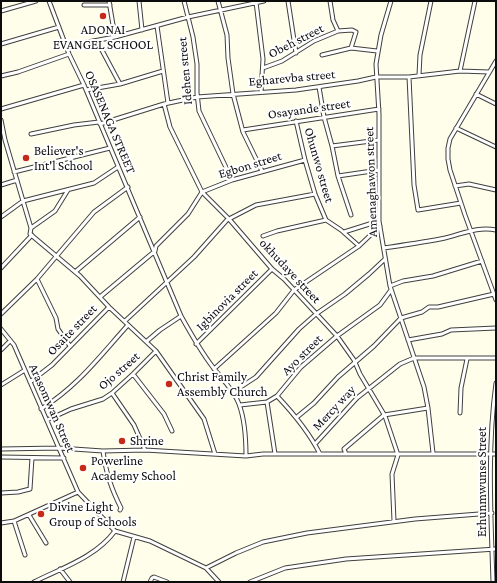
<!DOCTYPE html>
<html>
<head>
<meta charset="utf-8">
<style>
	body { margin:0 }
	#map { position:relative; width:497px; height:583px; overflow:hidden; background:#fffeeb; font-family:"Crimson Pro",serif }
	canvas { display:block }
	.frame { position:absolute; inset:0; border:2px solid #0c0c0c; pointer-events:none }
</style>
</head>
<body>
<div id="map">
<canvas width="497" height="583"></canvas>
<div class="frame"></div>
</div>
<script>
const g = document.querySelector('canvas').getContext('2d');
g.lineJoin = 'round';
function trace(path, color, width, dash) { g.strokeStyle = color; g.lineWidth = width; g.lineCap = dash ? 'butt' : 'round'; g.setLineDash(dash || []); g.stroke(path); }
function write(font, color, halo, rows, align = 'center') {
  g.font = font + ' "Crimson Pro",serif'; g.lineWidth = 4; g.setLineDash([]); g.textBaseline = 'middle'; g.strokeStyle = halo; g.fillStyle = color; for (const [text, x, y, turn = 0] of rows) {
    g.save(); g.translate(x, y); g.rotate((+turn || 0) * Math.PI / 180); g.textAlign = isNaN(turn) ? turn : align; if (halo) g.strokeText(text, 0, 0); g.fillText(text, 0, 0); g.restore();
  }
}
const minor = new Path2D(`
	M49 1 69 54 84 85 181 316C191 334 200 350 212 366 221 378 234 390 239 404 245 420 246 439 246 456
	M109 1 115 37
	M139 1 142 30
	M184 1 193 37 197 64V93L199 111 232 180
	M218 1 227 35 228 58 233 94 243 132 262 171
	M288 1 296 53
	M391 1 381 35 376 64 379 114V221L390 286 424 387 428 408 433 453
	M256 2 263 59 261 92
	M84 5H110
	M1 11 36 1
	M157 26 168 103
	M338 31 352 30 356 32 351 48
	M97 41 120 84
	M1 44 59 27
	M66 46 115 37 188 17 264 1
	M322 55 351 48 377 51
	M496 61 450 139 448 148V159L450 170 465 215 496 300
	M263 68 282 61 314 41 338 31 333 20 330 1
	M460 71 475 1
	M419 75 420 55 431 1
	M1 76 18 72 69 54
	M409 77 414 185 418 210 461 203
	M319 87 324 117 332 146 338 176 351 215
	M86 90 120 84 163 71
	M476 94 496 104
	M164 104 170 127 202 192 229 219 272 269 284 279 337 336 354 360 360 374 385 416 398 455 392 474 394 521
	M1 109 84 85
	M1 120 5 140 31 228 30 234 80 276 109 307 156 351 204 419 215 454
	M296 121 305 160 315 194 326 220 341 230 359 246
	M100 124 164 104 197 97 296 90 358 81 376 77H409L460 71 489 72
	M456 128 496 147
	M243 130 379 109
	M31 134 74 125 99 122
	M332 146 379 140
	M14 172 110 148
	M338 176 379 170
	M1 185 17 180
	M455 186 469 184 496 190
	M1 217 23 201 94 183 118 167
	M31 228 55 211 68 190
	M344 232 379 221
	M263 236 277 231 326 220
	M384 248C404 245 425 242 445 238 462 234 478 226 496 230
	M1 268 32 235
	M75 272 140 217
	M37 279 56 318 58 329 70 346
	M390 286 403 281 433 276 482 261
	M100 297 155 251 156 246 188 214 202 192 232 180 305 160
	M1 314 37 279 94 212 128 187
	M125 321 194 257 227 220 256 205 315 194
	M1 329 14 345 78 492 115 531
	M408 340 442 334 451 330 496 328
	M147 341 160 330 181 316
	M196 344 272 269
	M1 350 10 341
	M414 358H496
	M214 369 276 313 294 290 359 246 380 226
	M133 374 164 414 172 431
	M30 382 52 365 109 307
	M1 385 25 370
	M233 392 256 377 299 329 316 314 345 294 369 274 385 259
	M112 393 134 425 145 450
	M277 396C294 414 309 432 320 454
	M267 402 275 454
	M240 405 267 402 277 396 301 367 337 336 380 305 391 290
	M41 409C78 386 100 356 128 325
	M460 413 461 388 467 359
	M297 417 314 403 338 377 374 346 401 318 422 312 429 307H438L494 294
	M47 420 71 409 103 399 112 393 133 374 156 351
	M315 444 357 398 400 364 414 358
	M1 449 59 448 103 451 145 450 246 456 263 454H496
	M103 451C106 473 111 488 121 508L120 510
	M346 454 344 449 384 415 428 408
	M1 457 64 458
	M1 493 18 492 30 489 32 458
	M29 515 46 543
	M14 521 25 555
	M1 523 14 521 78 492
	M115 531 150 541 206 568 219 582
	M206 568 236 553 263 542 307 533 415 519 492 513
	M60 569 70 582
	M34 582C62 568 96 557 115 531
	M123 582 134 537
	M150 582 152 578 154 577 167 582
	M250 582 285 568 346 559 496 549
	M493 582C491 516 487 449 496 383`);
trace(minor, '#3f3f3f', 5);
trace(minor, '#fff', 3);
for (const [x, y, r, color] of [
	[103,16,4,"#c72918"],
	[26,158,4,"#c72918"],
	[169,384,4,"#c72918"],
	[122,441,4,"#c72918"],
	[83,468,4,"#c72918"],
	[41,514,4,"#c72918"]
]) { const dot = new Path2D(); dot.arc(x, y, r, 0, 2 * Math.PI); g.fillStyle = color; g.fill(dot); trace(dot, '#fff', 1.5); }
write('13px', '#0c0c0c', '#fff', [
	["ADONAI",103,30,"center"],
	["EVANGEL SCHOOL",103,45,"center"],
	["Believer's",34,151],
	["Int'l School",34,166],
	["Christ Family",177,377],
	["Assembly Church",177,392],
	["Shrine",130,441],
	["Powerline",91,461],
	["Academy School",91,476],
	["Divine Light",49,507],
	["Group of Schools",49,522]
], 'left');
write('13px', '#0c0c0c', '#fff', [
	["Obeh street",296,41,-27],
	["Idehen street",185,71,-95],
	["Egharevba street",292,78,-5],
	["Osayande street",309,109,-8],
	["OSASENAGA STREET",110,122,67],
	["Egbon street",250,165,-17],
	["Ohunwo street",319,165,74],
	["Amenaghawon street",371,182,-92],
	["okhudaye street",290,271,47],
	["Igbinovia street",227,300,-45],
	["Osaite street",72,330,-46],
	["Ayo street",302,355,-45],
	["Ojo street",119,371,-41],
	["Arasomwan Street",52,408,66],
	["Mercy way",334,408,-47],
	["Erhunmwunse Street",482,482,-90]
]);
</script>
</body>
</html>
